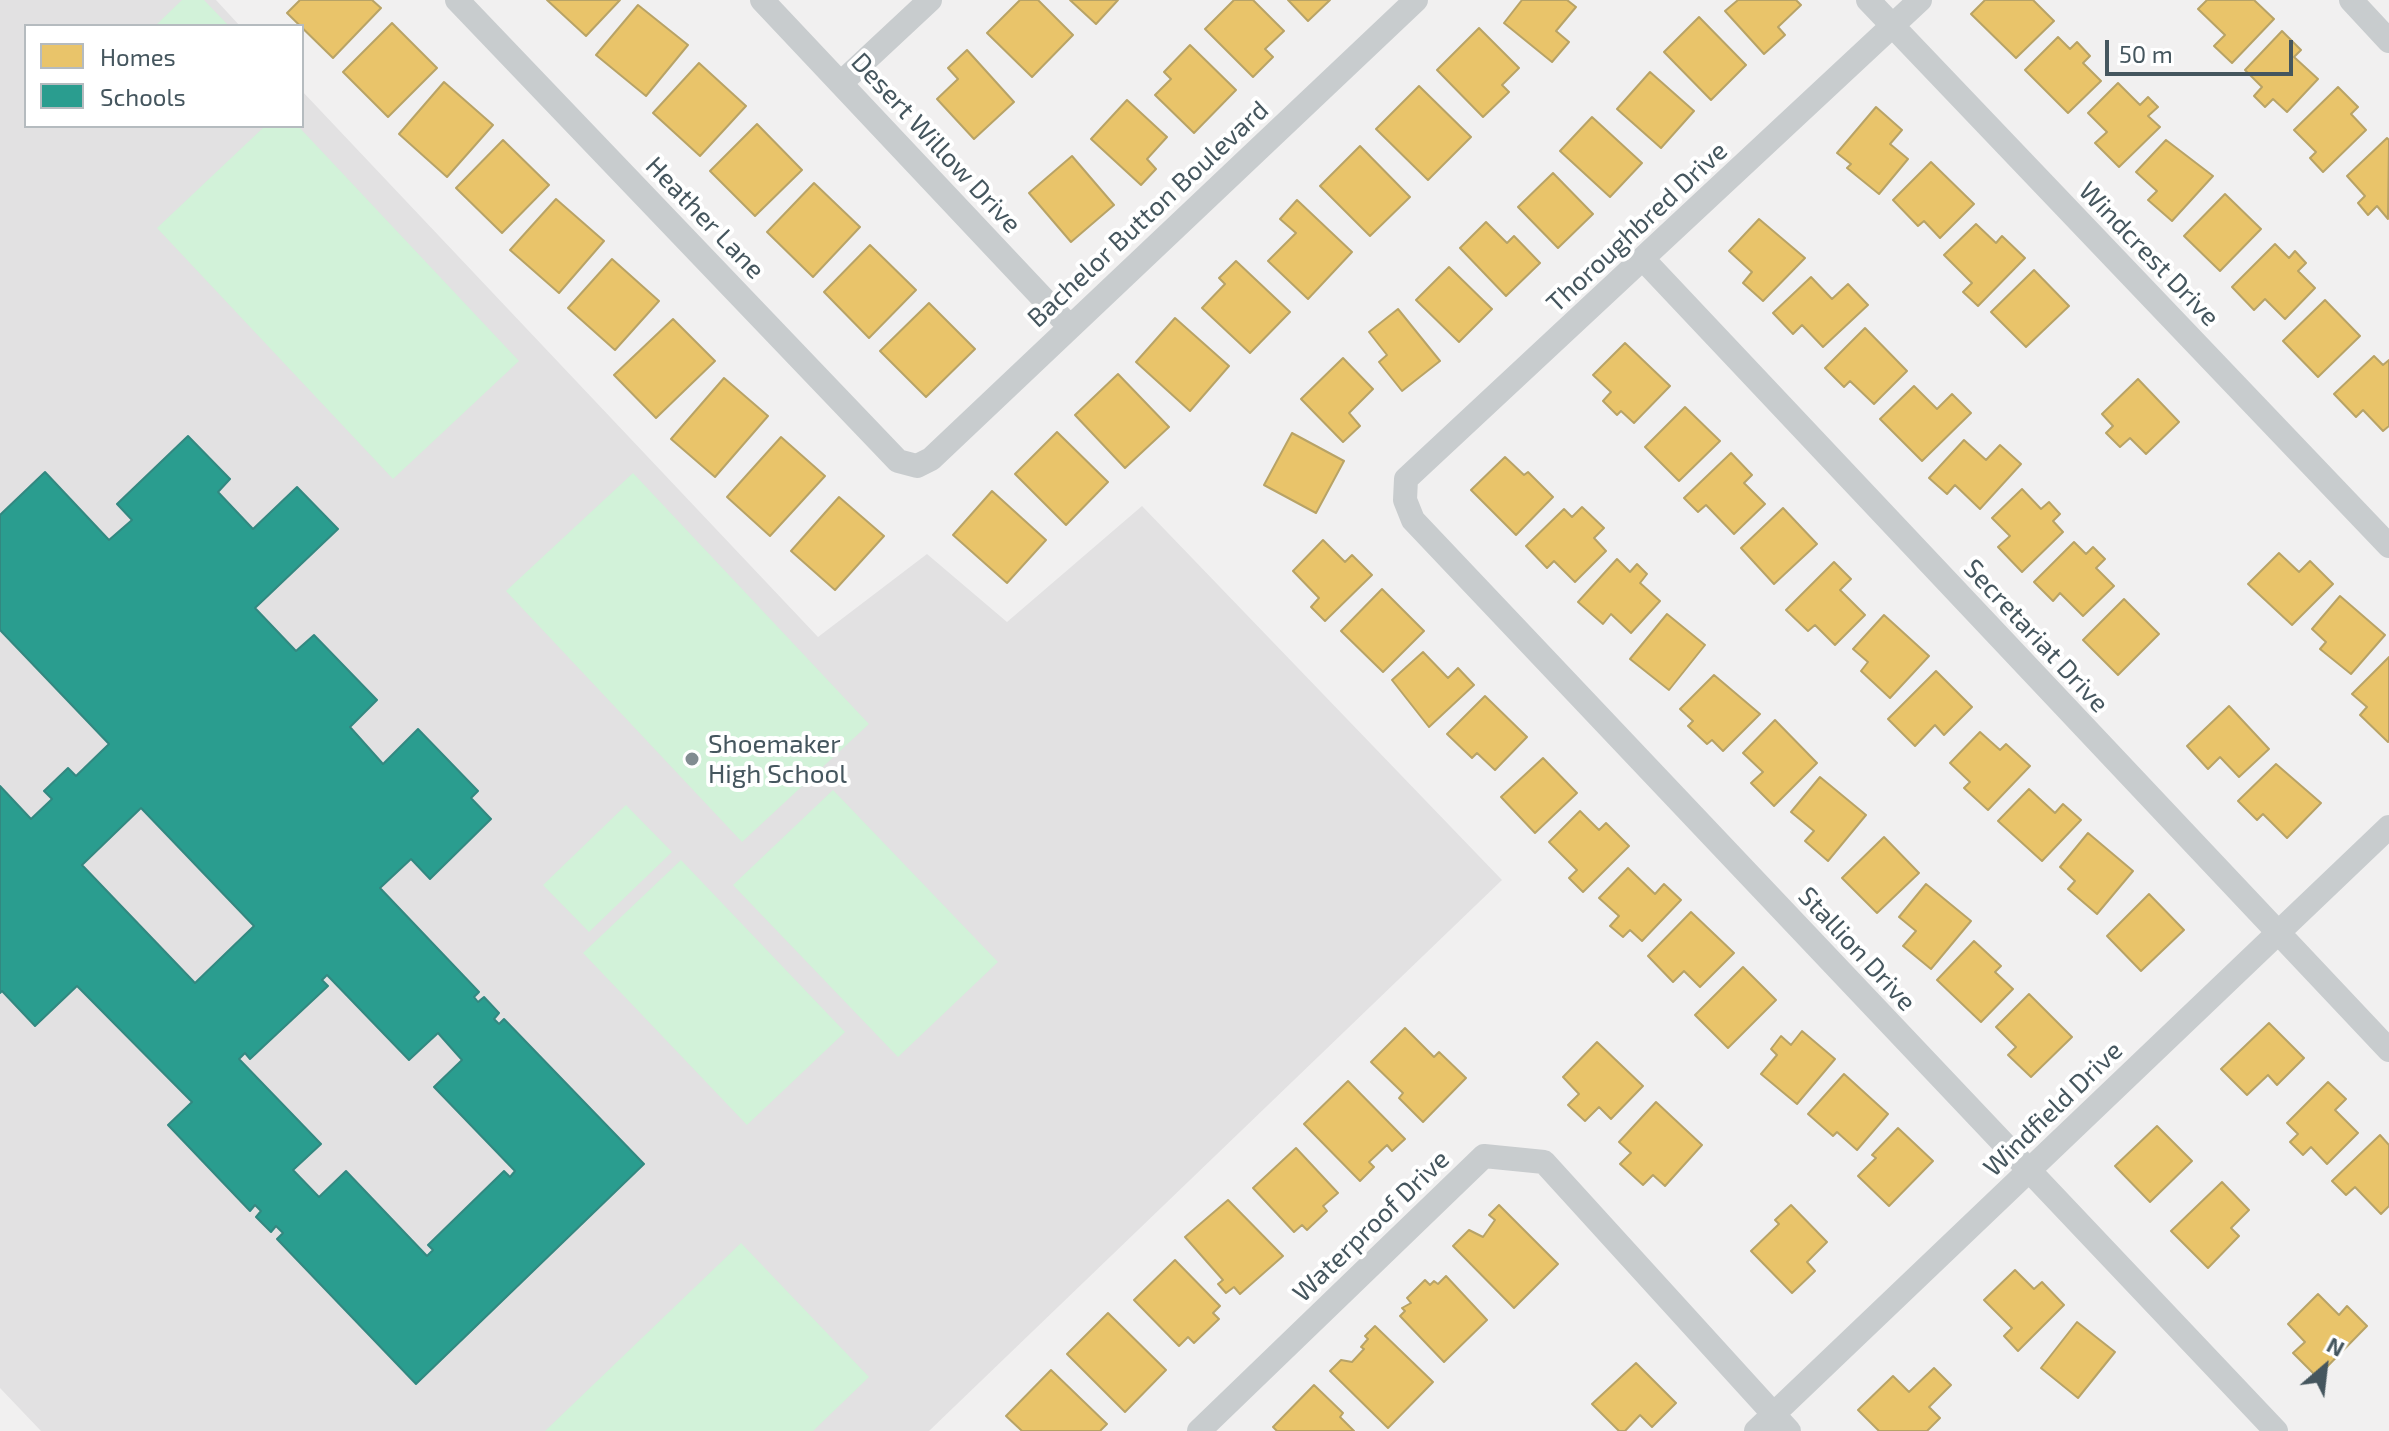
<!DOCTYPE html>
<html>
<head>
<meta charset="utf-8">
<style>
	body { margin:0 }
	#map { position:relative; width:2389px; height:1431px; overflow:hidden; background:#f1f0f0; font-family:"Exo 2",sans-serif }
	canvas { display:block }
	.legend { position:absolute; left:24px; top:24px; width:280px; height:104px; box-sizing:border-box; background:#fff; border:2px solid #b5bbbf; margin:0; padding:10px 14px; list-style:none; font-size:24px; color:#45565e }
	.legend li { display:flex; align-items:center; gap:16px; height:40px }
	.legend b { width:40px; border:2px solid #b5bbbf }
	.north { position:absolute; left:2285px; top:1327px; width:80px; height:80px; -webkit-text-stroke:6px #fff; paint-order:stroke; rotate:28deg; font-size:22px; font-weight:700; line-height:32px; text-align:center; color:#45565e }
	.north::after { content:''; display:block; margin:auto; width:28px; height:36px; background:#45565e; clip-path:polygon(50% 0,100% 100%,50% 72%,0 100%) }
	.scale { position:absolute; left:2105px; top:40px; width:188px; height:36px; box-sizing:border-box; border:4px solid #45565e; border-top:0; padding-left:10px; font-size:24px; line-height:28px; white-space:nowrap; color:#45565e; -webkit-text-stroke:6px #fff; paint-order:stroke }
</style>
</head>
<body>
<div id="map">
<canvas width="2389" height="1431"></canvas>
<ul class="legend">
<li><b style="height:22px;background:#e9c46a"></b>Homes</li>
<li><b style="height:22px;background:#2a9d8f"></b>Schools</li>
</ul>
<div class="north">N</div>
<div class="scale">50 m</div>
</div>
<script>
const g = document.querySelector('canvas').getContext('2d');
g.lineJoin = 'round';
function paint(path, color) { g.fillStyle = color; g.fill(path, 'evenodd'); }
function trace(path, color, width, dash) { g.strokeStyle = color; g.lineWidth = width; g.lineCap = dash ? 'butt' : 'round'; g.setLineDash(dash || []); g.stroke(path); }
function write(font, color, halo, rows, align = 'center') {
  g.font = font + ' "Exo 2",sans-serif'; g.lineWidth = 8; g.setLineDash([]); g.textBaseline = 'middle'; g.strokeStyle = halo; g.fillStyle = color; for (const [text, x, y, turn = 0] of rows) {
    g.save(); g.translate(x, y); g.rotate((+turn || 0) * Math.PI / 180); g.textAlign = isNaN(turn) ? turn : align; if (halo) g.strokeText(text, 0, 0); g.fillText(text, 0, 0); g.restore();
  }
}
paint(new Path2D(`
	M0 0H216L240 26H26V126H302V91L818 637 927 554 1007 622 1142 506 1502 880 929 1431H41L0 1388Z`), '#e2e1e2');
paint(new Path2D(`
	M182 0H204L229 26H155Z
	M265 126H298L519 361 393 479 157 228Z
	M633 473 869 724 742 842 506 591Z
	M833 790 998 962 898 1057 733 885Z
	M626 805 672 852 589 932 543 885Z
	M681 860 845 1032 747 1125 583 953Z
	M741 1243 869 1377 813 1431H545Z`), '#d2f2d9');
const homes = new Path2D(`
	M300 0H372L381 8 333 58 287 13Z
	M547 0H620L586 36Z
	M1020 0H1038L1073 35 1032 77 987 33Z
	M1070 0H1118L1096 24Z
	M1234 0H1253L1284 31 1265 49 1273 57 1253 77 1205 29Z
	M1288 0H1330L1308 21Z
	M1522 0H1567L1576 7 1556 31 1569 42 1552 62 1504 23Z
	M1738 0H1796L1801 5 1778 27 1785 35 1764 54 1725 11Z
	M1985 0H2033L2054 21 2016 58 1971 14Z
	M2207 0H2254L2274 19 2232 63 2214 46 2225 35 2198 9Z
	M638 5 688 45 646 96 596 55Z
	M1699 17 1746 65 1711 100 1664 52Z
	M392 23 437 68 388 117 343 72Z
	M1479 28 1519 68 1502 85 1509 92 1483 117 1437 70Z
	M2282 31 2301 50 2294 57 2318 79 2287 112 2273 99 2265 107 2254 96 2262 87 2245 70Z
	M2058 37 2070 49 2077 42 2090 56 2083 63 2101 81 2068 113 2025 70Z
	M1190 45 1236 90 1194 133 1155 95 1171 79 1164 72Z
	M967 50 1014 102 974 139 937 99 958 79 948 68Z
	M699 63 746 106 700 156 653 113Z
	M1650 72 1694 111 1661 148 1617 109Z
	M444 82 493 125 447 177 399 134Z
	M2118 83 2140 105 2148 97 2158 107 2148 116 2160 127 2119 167 2095 143 2107 132 2088 113Z
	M1419 86 1471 137 1428 180 1376 129Z
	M2338 87 2358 107 2351 114 2366 130 2323 172 2310 158 2316 152 2294 130Z
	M1127 100 1167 137 1147 159 1156 169 1141 185 1091 139Z
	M1876 107 1902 130 1890 144 1908 159 1879 194 1847 168 1851 164 1837 153Z
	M1592 117 1642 163 1610 197 1560 151Z
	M757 124 802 170 755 216 710 171Z
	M2387 138 2389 140 2388 219 2377 206 2368 215 2358 203 2365 196 2347 176Z
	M503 140 549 185 502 233 456 188Z
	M2166 140 2213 176 2172 221 2148 200 2157 191 2136 172Z
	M1360 146 1410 197 1370 236 1320 186Z
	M1072 156 1114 205 1071 242 1029 193Z
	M1931 162 1974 204 1940 238 1924 221 1918 226 1893 200Z
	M1553 173 1593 214 1558 248 1518 207Z
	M814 183 860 227 813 277 767 232Z
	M2225 194 2261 229 2220 271 2184 236Z
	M556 199 604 241 559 293 510 250Z
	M1297 200 1352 252 1308 299 1268 261 1296 233 1280 219Z
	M1759 219 1805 258 1763 301 1743 283 1752 272 1729 251Z
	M1486 222 1507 243 1514 236 1540 263 1506 296 1460 248Z
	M1976 224 1996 243 2002 236 2025 258 1978 306 1963 292 1972 283 1944 255Z
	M2275 244 2289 258 2295 251 2306 263 2298 271 2315 288 2285 319 2265 299 2254 310 2232 287Z
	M870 245 916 290 869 338 824 292Z
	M612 259 659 301 615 350 568 308Z
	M1236 261 1290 312 1250 353 1202 308 1225 284 1219 278Z
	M1449 267 1492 309 1459 342 1416 300Z
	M2034 270 2069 306 2026 347 1991 312Z
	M1811 277 1832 299 1848 284 1868 305 1823 347 1802 325 1793 334 1773 313Z
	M2325 300 2360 336 2318 377 2283 341Z
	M929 303 975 349 926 397 880 351Z
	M1398 309 1440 361 1402 391 1379 362 1387 355 1369 332Z
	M1175 318 1229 366 1190 411 1136 362Z
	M673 319 715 361 656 418 614 375Z
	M1865 328 1907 371 1874 404 1850 381 1844 387 1825 368Z
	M1625 343 1670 386 1634 423 1621 411 1617 415 1603 401 1611 392 1593 375Z
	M2374 356 2383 365 2389 360V426L2383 431 2363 410 2356 417 2334 394Z
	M1343 358 1373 389 1349 413 1360 426 1343 442 1301 399Z
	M1118 374 1169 427 1125 468 1075 415Z
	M724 378 768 416 715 477 671 439Z
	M2138 379 2179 422 2146 454 2130 438 2120 447 2106 433 2113 426 2102 414Z
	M1914 386 1937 409 1952 394 1971 413 1922 461 1880 419Z
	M1685 407 1720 441 1679 481 1645 447Z
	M1057 432 1108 482 1066 525 1015 474Z
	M1292 433 1344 461 1316 513 1264 485Z
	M781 437 825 476 770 536 727 497Z
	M1964 440 1986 460 2000 445 2021 464 1980 509 1955 485 1947 494 1929 478Z
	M1731 453 1752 475 1744 483 1765 504 1734 534 1706 505 1698 512 1684 498Z
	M1505 457 1524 475 1528 472 1553 497 1516 535 1471 490Z
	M2022 489 2041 509 2049 502 2060 514 2053 521 2063 532 2022 572 1998 547 2010 536 1992 518Z
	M992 491 1046 540 1007 583 953 535Z
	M839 497 884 536 835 590 791 551Z
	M1582 507 1604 528 1594 538 1606 551 1575 582 1554 561 1547 568 1526 546 1564 509 1572 517Z
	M1783 508 1817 544 1774 584 1741 548Z
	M1323 540 1345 562 1352 555 1372 575 1325 621 1311 607 1319 598 1293 571Z
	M2074 542 2086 554 2093 547 2105 559 2096 568 2114 586 2083 616 2060 593 2053 601 2034 582Z
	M2279 553 2299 572 2310 561 2333 584 2292 625 2248 584Z
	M1617 559 1630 572 1637 564 1647 574 1640 583 1660 601 1631 633 1611 614 1603 624 1578 602Z
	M1834 562 1851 579 1840 590 1865 615 1835 645 1815 625 1808 631 1786 610Z
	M1382 589 1424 631 1383 672 1341 631Z
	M2340 596 2385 635 2351 674 2320 649 2326 642 2312 629Z
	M2124 599 2159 634 2118 675 2083 640Z
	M1667 614 1705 645 1669 690 1630 659Z
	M1884 615 1929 656 1890 698 1861 671 1868 662 1853 649Z
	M1423 652 1448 678 1458 668 1474 685 1429 727 1392 680Z
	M2389 657V741L2388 742 2360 715 2367 707 2352 694Z
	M1936 671 1972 707 1944 735 1935 725 1915 746 1888 719Z
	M1714 675 1760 714 1723 751 1712 740 1707 744 1688 726 1693 721 1680 709Z
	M1485 696 1527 737 1495 770 1477 753 1472 758 1447 734Z
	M2229 706 2269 749 2239 777 2220 757 2208 769 2187 746Z
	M1775 720 1817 763 1774 806 1751 783 1763 772 1743 753Z
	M1980 732 2000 750 2006 744 2030 766 1988 810 1964 788 1970 782 1950 763Z
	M1543 758 1577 793 1535 833 1501 797Z
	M2276 764 2321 803 2287 838 2263 814 2257 820 2238 801Z
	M1820 777 1866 815 1828 861 1805 841 1814 831 1791 812Z
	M2029 789 2055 813 2063 804 2081 820 2042 861 1998 821Z
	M1580 811 1599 830 1606 823 1629 846 1583 892 1569 878 1577 870 1549 842Z
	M2088 833 2133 871 2097 914 2068 889 2075 881 2060 867Z
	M1884 837 1919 873 1877 913 1842 878Z
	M1628 868 1655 894 1664 884 1681 900 1642 941 1630 930 1623 937 1610 926 1619 916 1599 898Z
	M1926 884 1971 921 1931 969 1903 946 1916 931 1899 917Z
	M2149 894 2184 930 2141 971 2107 936Z
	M1691 912 1734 953 1700 987 1684 971 1673 982 1648 956Z
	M1974 941 2001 966 1995 972 2013 989 1981 1022 1937 980Z
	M1743 967 1776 1000 1728 1048 1695 1015Z
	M2029 994 2072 1037 2031 1077 2008 1055 2016 1047 1996 1027Z
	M2269 1023 2304 1058 2277 1085 2268 1075 2247 1095 2221 1069Z
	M1405 1028 1434 1057 1439 1052 1466 1078 1423 1122 1399 1098 1403 1093 1371 1062Z
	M1802 1031 1835 1059 1797 1104 1761 1074 1777 1055 1771 1049 1781 1036 1791 1045Z
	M1597 1042 1643 1086 1611 1119 1599 1107 1585 1121 1568 1105 1579 1094 1563 1077Z
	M1844 1074 1888 1114 1857 1150 1837 1132 1833 1136 1808 1114Z
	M1348 1081 1405 1139 1392 1151 1387 1145 1369 1162 1374 1167 1360 1181 1304 1124Z
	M2328 1082 2346 1099 2335 1110 2358 1133 2327 1164 2311 1147 2303 1155 2290 1142 2298 1134 2287 1123Z
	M1656 1102 1702 1145 1665 1186 1653 1175 1643 1185 1620 1164 1631 1153 1619 1142Z
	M2157 1126 2192 1161 2150 1202 2115 1166Z
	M1898 1128 1933 1161 1889 1206 1858 1176 1876 1158 1872 1155Z
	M2380 1135 2389 1145V1206L2381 1214 2355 1187 2346 1195 2332 1181Z
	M1296 1148 1338 1193 1323 1206 1327 1211 1307 1230 1302 1225 1294 1232 1253 1188Z
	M2222 1182 2249 1210 2231 1228 2239 1236 2208 1268 2171 1231Z
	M1228 1200 1283 1256 1240 1294 1234 1287 1226 1293 1218 1284 1223 1280 1185 1237Z
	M1499 1205 1558 1264 1514 1308 1453 1246 1469 1230 1483 1237 1495 1220 1489 1215Z
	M1791 1205 1827 1242 1807 1262 1815 1271 1792 1293 1751 1251 1779 1224 1775 1220Z
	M1175 1260 1220 1306 1213 1313 1219 1319 1194 1343 1188 1337 1179 1346 1134 1300Z
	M2015 1270 2034 1289 2042 1282 2064 1305 2018 1351 2004 1336 2012 1328 1984 1300Z
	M1446 1276 1487 1320 1444 1362 1400 1316 1405 1311 1402 1308 1411 1303 1407 1298 1425 1280 1430 1285 1434 1281 1438 1284Z
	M2318 1294 2339 1315 2347 1306 2367 1326 2317 1377 2293 1353 2305 1342 2288 1324Z
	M1108 1313 1166 1370 1125 1412 1067 1354Z
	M2077 1322 2115 1352 2078 1398 2041 1368Z
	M1375 1326 1433 1382 1388 1428 1330 1371 1341 1360 1352 1362 1364 1349 1361 1347 1368 1339 1365 1336Z
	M1636 1363 1676 1403 1652 1427 1640 1415 1625 1431H1619L1592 1404Z
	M1934 1368 1951 1385 1929 1407 1940 1418 1927 1431H1879L1858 1410 1893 1376 1909 1392Z
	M1051 1370 1107 1424 1100 1431H1022L1006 1416Z
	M1314 1385 1343 1413 1340 1417 1354 1431H1277L1273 1427Z`);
paint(homes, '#e9c46a');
trace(homes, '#b8a366', 2);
const schools = new Path2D(`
	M188 436 230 479 218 492 253 529 297 487 338 529 255 608 296 651 314 635 377 700 350 727 383 764 418 729 478 791 471 798 491 819 430 879 411 859 380 888 479 992 474 997 478 1002 484 997 499 1013 494 1019 499 1024 504 1019 644 1164 416 1384 277 1239 283 1233 276 1226 271 1232 256 1217 261 1211 255 1205 250 1211 168 1125 192 1102 77 986 35 1026 2 991 0 993V786L31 819 52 799 44 791 68 768 76 776 109 744 0 630V515L45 472 109 540 132 520 117 504ZM141 808 254 926 195 983 82 865ZM327 975 409 1060 438 1033 462 1060 434 1087 515 1171 510 1177 504 1171 428 1245 433 1250 427 1256 346 1171 319 1197 293 1170 321 1144 239 1059 245 1053 250 1059 328 986 322 980Z`);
paint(schools, '#2a9d8f');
trace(schools, '#328880', 2);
trace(new Path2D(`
	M457 0 898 461 917 466 931 459 1416 0
	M762 0 1069 326
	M1868 0 2389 546
	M1920 0 1406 479 1405 500 1413 520 2276 1431
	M2351 0 2389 41
	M841 83 930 0
	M1643 259 2389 1050
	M1199 1431 1484 1156 1544 1162 1789 1431
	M1756 1431 2389 827`), '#c8ccce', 24);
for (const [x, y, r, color] of [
	[692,759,8,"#818c91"]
]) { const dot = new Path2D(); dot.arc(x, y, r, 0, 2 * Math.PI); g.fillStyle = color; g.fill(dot); trace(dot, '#fff', 3); }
write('26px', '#45565e', '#fff', [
	["Desert Willow Drive",936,143,47],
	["Bachelor Button Boulevard",1148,214,-43],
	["Heather Lane",705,218,46],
	["Thoroughbred Drive",1637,227,-43],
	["Windcrest Drive",2149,254,46],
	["Secretariat Drive",2036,636,47],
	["Stallion Drive",1857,949,47],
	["Windfield Drive",2053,1109,-44],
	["Waterproof Drive",1371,1226,-44]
]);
write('26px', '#45565e', '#fff', [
	["Shoemaker",708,744],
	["High School",708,774]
], 'left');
</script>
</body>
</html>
